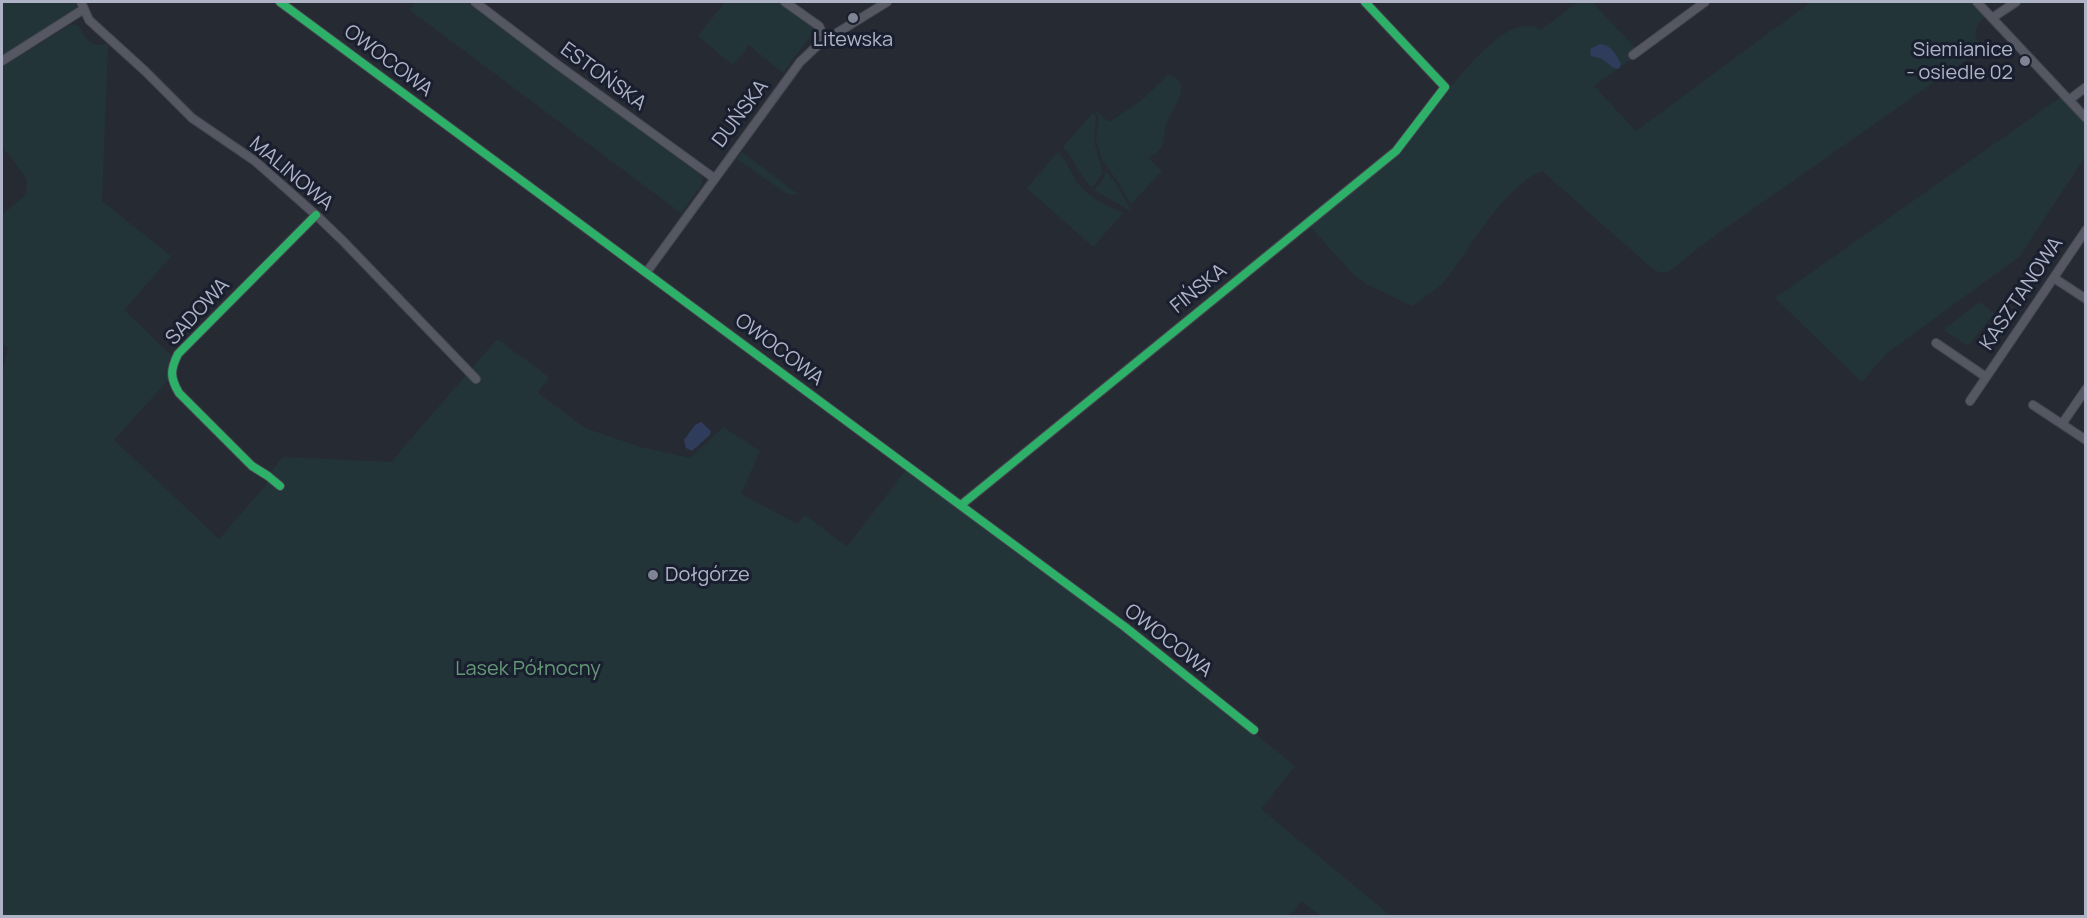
<!DOCTYPE html>
<html>
<head>
<meta charset="utf-8">
<style>
	body { margin:0 }
	#map { position:relative; width:2087px; height:918px; overflow:hidden; background:#262a33; font-family:Manrope,sans-serif }
	canvas { display:block }
	.frame { position:absolute; inset:0; border:3px solid #aeb4c6; pointer-events:none }
</style>
</head>
<body>
<div id="map">
<canvas width="2087" height="918"></canvas>
<div class="frame"></div>
</div>
<script>
const g = document.querySelector('canvas').getContext('2d');
g.lineJoin = 'round';
function paint(path, color) { g.fillStyle = color; g.fill(path, 'evenodd'); }
function trace(path, color, width, dash) { g.strokeStyle = color; g.lineWidth = width; g.lineCap = dash ? 'butt' : 'round'; g.setLineDash(dash || []); g.stroke(path); }
function write(font, color, halo, rows, align = 'center') {
  g.font = font + ' Manrope,sans-serif'; g.lineWidth = 6; g.setLineDash([]); g.textBaseline = 'middle'; g.strokeStyle = halo; g.fillStyle = color; for (const [text, x, y, turn = 0] of rows) {
    g.save(); g.translate(x, y); g.rotate((+turn || 0) * Math.PI / 180); g.textAlign = isNaN(turn) ? turn : align; if (halo) g.strokeText(text, 0, 0); g.fillText(text, 0, 0); g.restore();
  }
}
paint(new Path2D(`
	M2 2H75L77 8 2 56Z
	M416 2H466L698 173 702 177V184L681 213 410 10Z
	M725 2H781L813 24 815 30 783 73 749 45 733 65 698 36Z
	M1578 2H1592L1640 53 1594 86 1636 131 1811 2H1971L1985 16C1973 29 1972 34 1983 48L1717 234 1668 272 1662 273 1654 270 1542 171C1504 186 1472 245 1448 277 1439 289 1424 297 1412 306L1366 284 1352 273 1310 226C1330 210 1350 194 1370 177 1379 170 1390 163 1398 154 1423 129 1500 1 1541 30Z
	M70 25H78C86 38 90 50 108 43L102 201 171 256 124 310 172 356 168 380 114 440 219 539 266 485 274 468 283 457 391 462 497 339 549 377 538 393 585 428 640 447 690 458 723 427 760 451 741 494 797 524 805 515 847 547 908 467 1165 662 1295 766 1261 809 1391 916H1321L1301 901 1289 916H2V375L8 348 2 344V215L24 196 27 188V181L22 172 2 147V67Z
	M1168 75C1194 82 1175 104 1169 118 1160 135 1170 148 1148 158L1162 171 1131 204 1116 179 1102 160 1096 140 1099 118 1095 110 1109 122 1142 100Z
	M2061 97 2085 123V157L2019 257 1887 353 1862 382 1775 298Z
	M1093 113 1096 116 1094 142 1103 172 1092 188C1080 176 1075 160 1063 147Z
	M742 152 799 195 787 194 737 159Z
	M1058 152C1066 160 1070 171 1076 181 1089 199 1105 204 1123 213L1093 247 1027 188Z
	M1105 170 1117 185 1131 211 1094 190 1104 178Z
	M1979 302 1994 313 1968 346 1944 330Z`), '#233439');
paint(new Path2D(`
	M1600 44C1612 45 1616 55 1621 64L1619 69 1614 68 1602 59 1591 56 1590 49Z
	M701 422 711 431 710 435 692 451 686 448 684 440 695 425Z`), '#303c5b');
const minor = new Path2D(`
	M81 2 89 20 145 71 192 118 255 161 316 215 343 241 476 379
	M280 2 1125 627 1254 730
	M475 2 558 65 714 178
	M785 2 819 26 825 39
	M1977 2 2086 118
	M1992 18 2016 2
	M1633 55 1705 2
	M2 61 84 9
	M2069 100 2086 87
	M646 273 800 62 819 44 887 2
	M2054 278 2086 299
	M1936 343 1986 377
	M1970 401 2086 230
	M2033 405 2086 440
	M2062 424 2086 389
	M280 486 268 476 252 466 179 393C170 378 170 370 178 354L316 215
	M961 505 1396 151 1445 87 1365 2`);
trace(minor, '#44464e', 10);
trace(minor, '#555862', 8);
trace(new Path2D(`
	M280 2 1125 627 1254 730
	M280 486 268 476 252 466 179 393C170 378 170 370 178 354L316 215
	M961 505 1396 151 1445 87 1365 2`), '#2db169', 8);
for (const [x, y, r, color] of [
	[853,18,6,"#7e8493"],
	[2025,61,6,"#7e8493"],
	[653,575,6,"#7e8493"]
]) { const dot = new Path2D(); dot.arc(x, y, r, 0, 2 * Math.PI); g.fillStyle = color; g.fill(dot); trace(dot, '#191f2e', 2); }
write('20px', '#aeb4c6', '#191f2e', [
	["Litewska",853,40],
	["Siemianice",2013,50,"right"],
	["- osiedle 02",2013,73,"right"],
	["Dołgórze",665,575,"left"]
]);
write('20px', '#aeb4c6', '#191f2e', [
	["OWOCOWA",388,61,37],
	["ESTOŃSKA",603,77,36],
	["DUŃSKA",741,114,-53],
	["MALINOWA",291,174,40],
	["FIŃSKA",1199,289,-39],
	["KASZTANOWA",2022,294,-56],
	["SADOWA",198,312,-47],
	["OWOCOWA",779,350,37],
	["OWOCOWA",1168,641,38]
]);
write('20px', '#649876', '#191f2e', [
	["Lasek Północny",528,669]
]);
</script>
</body>
</html>
